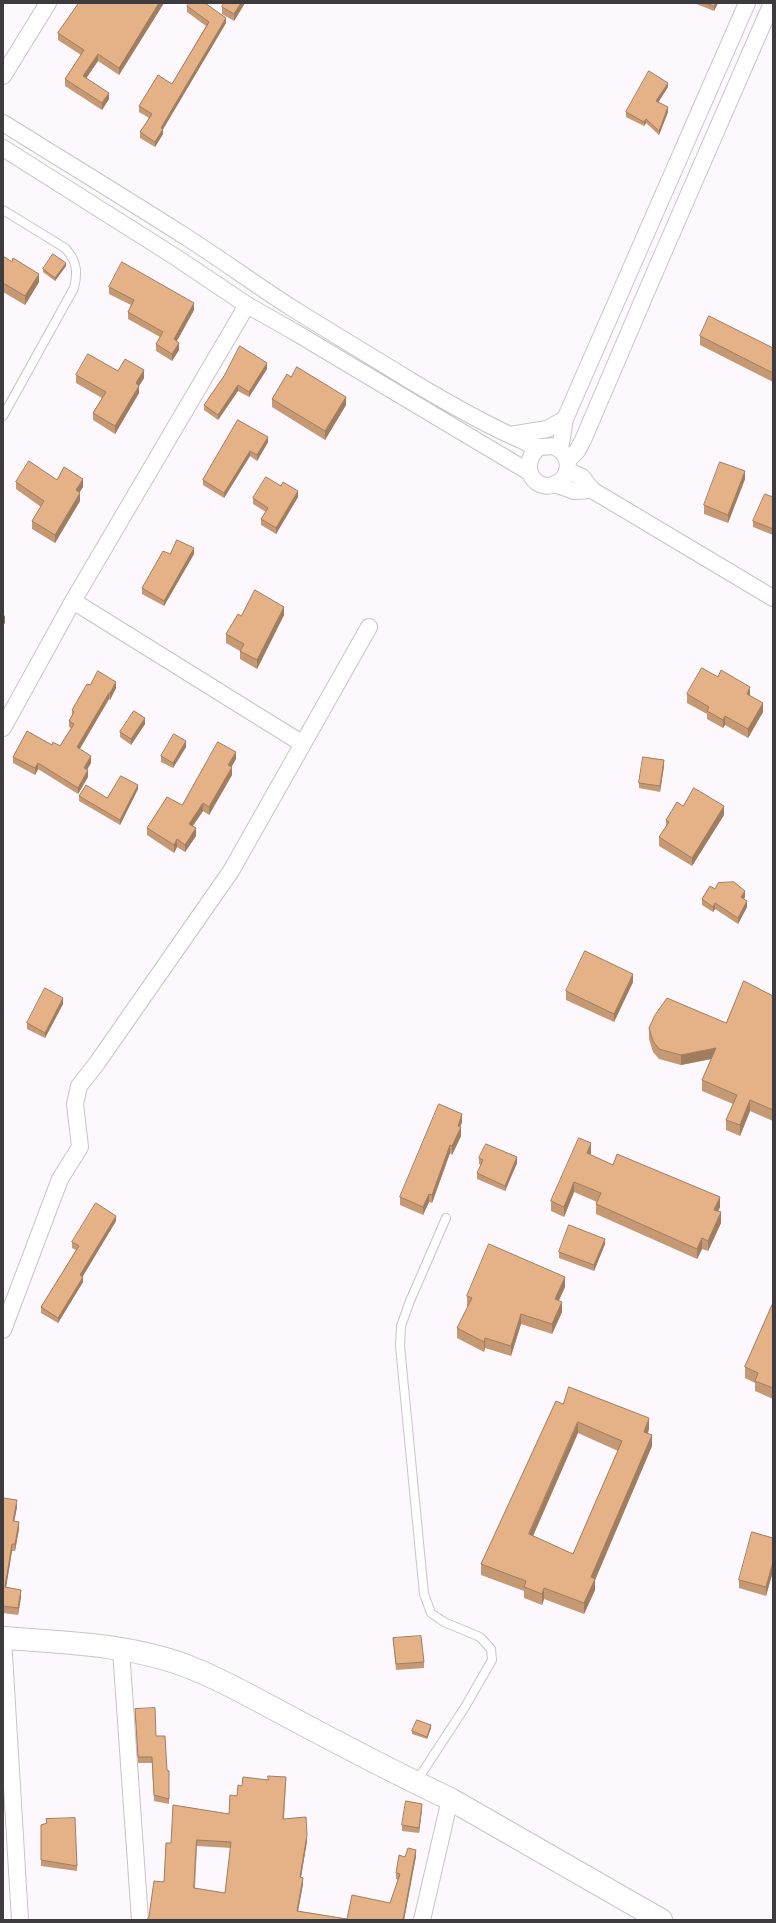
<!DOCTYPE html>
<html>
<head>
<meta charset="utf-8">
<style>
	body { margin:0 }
	#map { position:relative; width:776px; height:1923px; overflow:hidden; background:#fdf8fd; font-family:Signika,sans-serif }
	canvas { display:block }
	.frame { position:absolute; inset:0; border:4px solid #3d3b3d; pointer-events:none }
</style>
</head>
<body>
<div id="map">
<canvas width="776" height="1923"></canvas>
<div class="frame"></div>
</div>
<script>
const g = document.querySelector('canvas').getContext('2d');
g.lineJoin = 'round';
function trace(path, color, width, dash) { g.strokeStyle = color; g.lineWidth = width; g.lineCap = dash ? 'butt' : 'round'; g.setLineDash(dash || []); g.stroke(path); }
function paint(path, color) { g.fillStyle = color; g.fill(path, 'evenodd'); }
const lane = new Path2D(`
	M3 210 65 248C77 261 78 272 74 288L3 416
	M416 1782 465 1707 492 1660 491 1649 480 1637 444 1622 431 1613 424 1594 400 1346 401 1326 410 1301 446 1218`);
const street = new Path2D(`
	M3 76 48 3
	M3 123C64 161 125 198 186 237 222 260 256 285 292 308 332 333 372 357 411 381 446 402 484 424 521 440 526 442 533 447 538 447 547 448 551 443 560 450 571 458 570 475 559 482 537 496 516 467 539 447
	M3 148 177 258 247 305 293 331 529 472
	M510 435 547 429 565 419
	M560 449 565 419 747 3
	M567 461 577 451 583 440 654 274 772 3
	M567 470 582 477 592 490 773 598
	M555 484 574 491 592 490
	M73 601 303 744
	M3 728 73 601 247 305
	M3 1330 60 1179 80 1147 75 1104 79 1086 97 1063 231 871 369 627
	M3 1638 20 1920
	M121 1650 140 1920
	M422 1920 450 1799`);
const secondary = new Path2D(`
	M3 1638C64 1642 137 1645 194 1669 224 1681 252 1697 280 1712 336 1742 393 1772 450 1799L661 1920`);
trace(lane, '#c8c4c8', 10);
trace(street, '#c8c4c8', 18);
trace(secondary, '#c8c4c8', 24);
trace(lane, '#fff', 8);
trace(street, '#fff', 16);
trace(secondary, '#fff', 22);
paint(new Path2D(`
	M79 3H164L119 75 98 61 86 78 109 99 102 110 65 86V79L81 55 58 40V33Z
	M245 3 234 21 222 14V7Z
	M694 3H718L714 11Z
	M187 6 226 23 163 129V134L155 147 140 138V132L149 118 139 112V106L172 84 206 26 187 12Z
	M668 87 658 102 668 112 659 135 646 123 644 126 626 117V112Z
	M3 256 39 282 25 305 3 292Z
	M66 266 55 281 43 272V269Z
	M109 287 194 310 177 341 179 350 172 361 156 351V344L160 337 128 319V312L131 305 109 294Z
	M700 336 773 348V382L700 345Z
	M267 369 249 397 238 391 218 420 204 410V405Z
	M118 371 144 378 139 386V393L115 434 93 420V413L102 398 76 383V375Z
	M291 377 346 405 325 440 272 407V399Z
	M238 420 268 442 257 461 250 456 224 498 203 485V480Z
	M745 479 728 523 704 514V505Z
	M57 480 83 487 79 493 80 501 55 543 32 529V521L41 507 16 489V482Z
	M298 497 276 534 261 525V519L266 512 253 504V498Z
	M773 497V535L753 527V521Z
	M170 554H194L164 606 142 594V588Z
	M284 615 257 669 240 659V651L226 643V634L241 616Z
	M718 677 750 696 763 712 748 738 725 725 723 728 707 719V714L687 703V694Z
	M90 685 116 688 110 700 109 699 79 749 91 763 87 770 88 777 78 794 38 769 35 775 13 763V757L60 746 71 728 69 727V721L72 716V710Z
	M145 724 131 745 120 737V732Z
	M186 747 173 768 161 762V756Z
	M236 759 231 767 232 775 209 815 203 811 193 826 196 836 185 852 177 847 174 853 147 835V828L182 805Z
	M664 766 660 792 639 788V783Z
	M138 789 120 825 79 801V796L107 798Z
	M683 806 724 815 692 866 659 846V837L666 826V820Z
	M715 889 745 897 744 899 747 907 738 924 715 909 713 912 702 905V899Z
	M633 982 614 1022 566 1000V991Z
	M773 996V1121L750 1111 740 1136 726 1130V1120L733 1104 702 1091V1080L711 1059 681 1065 659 1059 653 1052 649 1039V1028L726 1023Z
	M63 1004 45 1038 27 1029V1023Z
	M462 1122 460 1127 461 1136 452 1155 450 1153 432 1203 429 1202 423 1215 400 1205V1197Z
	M591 1153 590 1155 613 1165 720 1207 718 1211 721 1223 708 1251 702 1249 697 1259 596 1214V1204L597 1202 574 1192 564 1217 551 1211V1201Z
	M479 1158 517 1163 505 1191 477 1179V1173L481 1165 479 1164Z
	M116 1221 82 1277 83 1282 58 1323 41 1313V1307L76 1250 72 1248V1242Z
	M605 1244 594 1271 559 1258V1252Z
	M565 1287 559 1300 562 1312 552 1334 521 1324 511 1356 485 1348 484 1352 457 1338V1328L468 1307 467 1306V1296Z
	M773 1303V1399L755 1391V1383L745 1378V1367Z
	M563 1404 649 1429 648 1433 652 1446 595 1580V1590L584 1614 544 1599 542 1605 524 1598V1591L481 1575V1564ZM578 1433 618 1451 573 1554 533 1536Z
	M3 1498 17 1507 14 1521 19 1529 15 1551H12L6 1587 21 1597 18 1615 3 1613Z
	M773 1538V1571L766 1596 739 1588V1580Z
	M393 1638 424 1662V1668L396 1670Z
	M135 1709 156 1736 167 1770 169 1771V1804L154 1801 152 1763H138Z
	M431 1728 427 1739 412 1734V1731Z
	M286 1783 284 1819 307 1841 301 1877 303 1884 298 1911 347 1919 390 1903 398 1880 396 1879V1873L405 1857 416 1856 404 1920 149 1916 164 1882 171 1843 229 1814 237 1796 242 1786ZM197 1846 231 1848 225 1893 195 1888Z
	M422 1809 419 1833 402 1831V1825Z
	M41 1825 77 1866V1871L41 1866Z`), '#c59974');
paint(new Path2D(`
	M159 3H164L119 75V68Z
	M241 3H245L234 21V14Z
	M716 3H718L714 11V6Z
	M226 18V23L162 131 163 129V134L155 147V142L161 128Z
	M98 54V61L83 83V76Z
	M668 83V87L656 106V101Z
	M109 93V99L102 110V103Z
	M668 107V112L659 135V131Z
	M646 119V123L644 126V122Z
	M66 263V266L55 281V278Z
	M39 274V282L25 305V296Z
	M194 303V310L174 346V339Z
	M179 343V350L172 361V354Z
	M267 363V369L249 397V392Z
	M144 370V378L136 391V383Z
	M238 385V391L218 420V415Z
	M139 386V393L115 434V426Z
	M346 397V405L325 440V431Z
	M268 437V442L257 461V455Z
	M250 451V456L224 498V493Z
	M745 471V479L728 523V515Z
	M83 479V487L76 498V490Z
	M298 491V497L276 534V528Z
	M80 493V501L55 543V535Z
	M194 548V554L164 606V601Z
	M284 607V615L257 669V660Z
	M5 615V623L3 626V618Z
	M116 682V688L110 700V693Z
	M750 687V696L747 702V694Z
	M109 693V699L77 754V747Z
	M763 703V712L748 738V729Z
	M725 716V725L723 728V720Z
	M145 718V724L131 745V739Z
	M186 741V747L173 768V763Z
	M236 752V759L228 773V765Z
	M91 756V763L84 774V768Z
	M664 760V766L660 792V786Z
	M38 763V769L35 775V768Z
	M232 767V775L209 815V807Z
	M88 770V777L78 794V788Z
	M138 785V789L120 825V820Z
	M203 803V811L189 831V824Z
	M724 806V815L692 866V858Z
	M196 828V836L185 852V845Z
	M177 839V847L174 853V845Z
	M745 891V897L741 903V897Z
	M747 901V907L738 924V918Z
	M715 903V909L713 912V907Z
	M633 974V982L614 1022V1014Z
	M63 998V1004L45 1038V1033Z
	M716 1048V1058L681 1065V1055Z
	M750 1100V1111L740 1136V1125Z
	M462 1114V1122L458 1133 461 1127V1136L452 1155V1146L458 1126Z
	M591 1143V1153L587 1163V1153Z
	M450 1145V1153L432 1203V1195Z
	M517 1157V1163L505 1191V1186Z
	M574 1182V1192L564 1217V1207Z
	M429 1194V1202L423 1215V1207Z
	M720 1197V1207L714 1220V1210Z
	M721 1212V1223L708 1251V1241Z
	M116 1216V1221L80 1281V1275Z
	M702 1238V1249L697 1259V1249Z
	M605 1239V1244L594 1271V1265Z
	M83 1277V1282L58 1323V1318Z
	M565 1277V1287L555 1309V1299Z
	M562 1302V1312L552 1334V1324Z
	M521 1314V1324L511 1356V1346Z
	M485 1338V1348L484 1352V1342Z
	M649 1418V1429L644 1443V1432Z
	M578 1422V1433L529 1545V1534Z
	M652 1435V1446L595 1580V1590L584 1614V1603L591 1577Z
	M17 1500V1507L13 1528V1521Z
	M19 1522V1529L15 1551V1544Z
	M12 1544V1551L5 1594V1587Z
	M773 1562V1571L766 1596V1587Z
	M544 1588V1599L542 1605V1594Z
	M21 1590V1597L18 1615V1608Z
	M431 1725V1728L427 1739V1737Z
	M422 1804V1809L419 1833V1828Z
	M307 1835V1841L300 1883V1877Z
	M416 1850V1856L404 1920H403Z
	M303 1878V1884L297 1917V1911Z`), '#a07d5e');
const building = new Path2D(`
	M79 3H159L119 68 98 54 83 76 109 93 102 103 65 79 84 50 58 33Z
	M190 3H205L226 18 161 128 163 129 155 142 140 132 152 114 139 106 158 75 172 84 209 22 187 6Z
	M224 3H241L234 14 222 7Z
	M706 3H716L714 6Z
	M649 71 668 83 656 101 668 107 659 131 646 119 644 122 626 112Z
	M53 254 66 263 55 278 43 269Z
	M3 256 12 262 13 258 39 274 25 296 3 283Z
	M122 262 194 303 174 339 179 343 172 354 156 344 163 332 128 312 134 300 109 287Z
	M709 316 773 348V373L700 336Z
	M240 346 267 363 249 392 238 385 218 415 204 405 224 376Z
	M88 354 118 371 125 359 144 370 136 383 139 386 115 426 93 413 106 392 76 375Z
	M297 367 346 397 325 431 272 399 287 374 291 377Z
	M238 420 268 437 257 455 250 451 224 493 203 480Z
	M29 461 57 480 64 467 83 479 76 490 80 493 55 535 32 521 44 501 16 482Z
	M720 462 745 471 728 515 704 505Z
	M266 477 281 486 283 482 298 491 276 528 261 519 268 508 253 498Z
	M765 494 773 497V529L753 521Z
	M177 540 194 548 164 601 142 588 163 551 170 554Z
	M255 590 284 607 257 660 240 651 244 644 226 634 238 614 241 616Z
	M702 668 718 677 721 670 750 687 747 694 763 703 748 729 725 716 723 720 707 711 709 707 687 694Z
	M98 671 116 682 110 693H109L77 747 91 756 84 768 88 770 78 788 38 763 35 768 13 757 27 731 52 745 53 742 60 746 74 724 69 721 74 712 72 710 87 684 90 685Z
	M134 711 145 718 131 739 120 732Z
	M174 734 186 741 173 763 161 756Z
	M218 742 236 752 228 765 232 767 209 807 203 803 189 824 196 828 185 845 177 839 174 845 147 828 167 797 182 805Z
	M643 757 664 760 660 786 639 783Z
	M121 776 138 785 120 820 79 796 86 785 107 798Z
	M694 788 724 806 692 858 659 837 669 822 666 820 677 802 683 806Z
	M734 882 745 891 741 897 747 901 738 918 715 903 713 907 702 899 710 886 715 889 718 883Z
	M585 951 633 974 614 1014 566 991Z
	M744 981 773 996V1110L750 1100 740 1125 726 1120 737 1095 702 1080 716 1048 681 1055 659 1049 653 1041 649 1028 655 1015 667 998 726 1023Z
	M45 988 63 998 45 1033 27 1023Z
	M439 1104 462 1114 458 1126 461 1127 452 1146 450 1145 432 1195 429 1194 423 1207 400 1197Z
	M579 1138 591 1143 587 1153 613 1165 617 1154 720 1197 714 1210 721 1212 708 1241 702 1238 697 1249 596 1204 601 1193 574 1182 564 1207 551 1201Z
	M486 1144 517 1157 505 1186 477 1173 483 1160 479 1158Z
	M96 1203 116 1216 80 1275 83 1277 58 1318 41 1307 79 1246 72 1242Z
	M569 1225 605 1239 594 1265 559 1252Z
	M489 1244 565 1277 555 1299 562 1302 552 1324 521 1314 511 1346 485 1338 484 1342 457 1328 472 1298 467 1296Z
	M773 1303V1388L755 1381 758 1373 745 1367Z
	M569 1387 649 1418 644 1432 652 1435 591 1577 595 1579 584 1603 544 1588 542 1594 524 1587 526 1581 481 1564 556 1401 563 1404ZM578 1422 622 1441 573 1554 529 1534Z
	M3 1498 17 1500 13 1521 19 1522 15 1544H12L5 1587 21 1590 18 1608 3 1606Z
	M752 1532 773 1538V1562L766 1587 739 1580Z
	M421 1636 424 1662 396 1664 393 1638Z
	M155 1708 156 1736H165L167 1770 169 1771V1799L154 1795 152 1757H138L135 1709Z
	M417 1720 431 1725 427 1737 412 1731Z
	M268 1776 286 1777 283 1819 306 1817 307 1835 300 1877 303 1878 297 1911 347 1919 352 1895 390 1903 400 1874 396 1873 399 1855 405 1857 408 1848 416 1850 403 1920H147L149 1916 154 1881 164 1882 166 1843H171L173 1805 229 1814 230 1795 237 1796 238 1785 242 1786 243 1777 268 1780ZM197 1840 231 1842 225 1893 194 1888Z
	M406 1801 422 1804 419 1828 402 1825Z
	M75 1818 77 1866 41 1860V1825L47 1823 46 1819Z`);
paint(building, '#e5b287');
trace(building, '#a07d5e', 1);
</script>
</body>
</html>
